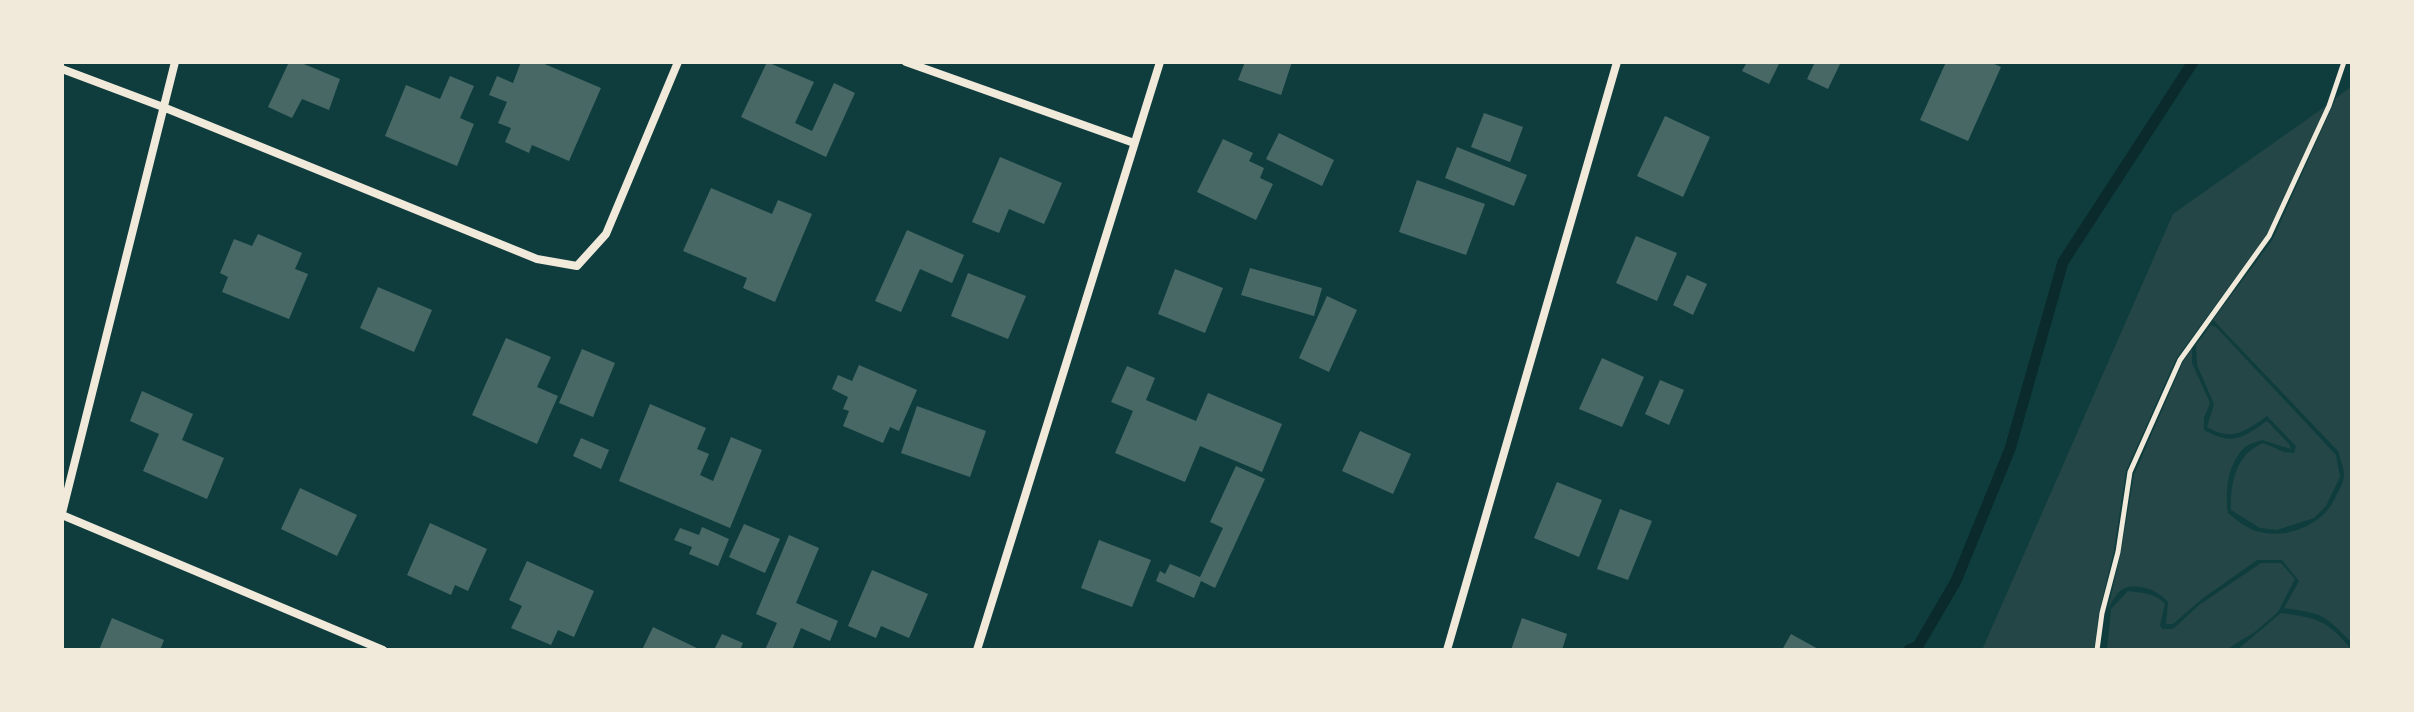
<!DOCTYPE html>
<html>
<head>
<meta charset="utf-8">
<style>
	body { margin:0 }
	#map { position:relative; width:2414px; height:712px; overflow:hidden; background:#0f3d3e; font-family:Arial,sans-serif }
	canvas { display:block }
	.frame { position:absolute; inset:0; border:64px solid #f1e9da; pointer-events:none }
</style>
</head>
<body>
<div id="map">
<canvas width="2414" height="712"></canvas>
<div class="frame"></div>
</div>
<script>
const g = document.querySelector('canvas').getContext('2d');
g.lineJoin = 'round';
function paint(path, color) { g.fillStyle = color; g.fill(path, 'evenodd'); }
function trace(path, color, width, dash) { g.strokeStyle = color; g.lineWidth = width; g.lineCap = dash ? 'butt' : 'round'; g.setLineDash(dash || []); g.stroke(path); }
paint(new Path2D(`
	M2352 86V643C2324 614 2324 614 2284 608L2299 581 2282 560H2257L2202 599 2173 624H2166L2168 602C2159 591 2140 583 2125 588 2117 591 2112 602 2108 609L2121 552 2134 475 2183 362 2192 349V363L2210 403 2204 418V430C2233 446 2242 438 2267 421L2289 444 2291 449 2262 440C2257 442 2248 444 2244 448 2227 465 2225 492 2228 513 2238 521 2247 529 2260 532 2287 539 2323 525 2335 498 2338 492 2344 482 2344 475 2344 468 2340 458 2338 451L2213 320 2273 239 2336 98Z
	M2326 106 2266 236 2176 359 2126 471 2114 550 2099 612 2094 650H1982L2173 214Z
	M2211 325 2216 327 2336 455 2340 477 2326 506 2314 518 2277 530 2260 528 2231 510C2230 483 2236 454 2263 443L2284 452 2294 453 2296 446 2267 416C2246 431 2232 442 2207 427L2214 404 2197 365 2196 345Z
	M2261 563H2281L2295 579 2278 612 2256 631 2226 650H2107L2111 609 2128 591C2142 593 2155 593 2165 604L2160 625 2162 629H2173L2199 605Z
	M2281 613C2318 618 2327 620 2352 650H2237Z`), '#244646');
trace(new Path2D(`
	M1909 650 1918 646 1956 581 2010 449 2063 262 2193 62`), '#0a2a2b', 11);
paint(new Path2D(`
	M289 62H299L340 79 329 110 302 99 292 118 268 107Z
	M521 62H540L601 88 569 161 532 145 529 153 505 142 511 128 498 123 507 102 489 95 497 76 513 83Z
	M767 62 814 82 795 123 812 131 834 83 855 93 826 157 741 117Z
	M1245 62H1292L1281 95 1238 80Z
	M1747 62H1780L1769 84 1742 71Z
	M1815 62H1841L1828 89 1807 79Z
	M1946 62H1990L2001 67 1968 141 1920 120Z
	M450 76 474 86 460 118 474 124 457 166 385 136 406 85 440 99Z
	M1484 113 1523 127 1510 162 1471 147Z
	M1665 116 1710 137 1683 197 1637 176Z
	M1279 133 1334 160 1322 186 1266 159Z
	M1223 139 1253 153 1249 161 1264 168 1260 178 1273 184 1256 220 1197 192Z
	M1457 147 1527 175 1514 206 1445 178Z
	M1000 157 1062 183 1044 224 1009 209 999 233 972 222Z
	M1417 180 1485 204 1466 255 1399 232Z
	M711 188 772 214 778 200 812 214 775 302 743 288 747 278 683 251Z
	M907 230 964 255 952 283 920 269 901 312 875 301Z
	M258 234 302 253 295 269 308 274 289 319 222 292 228 277 220 273 234 239 252 246Z
	M1636 236 1677 253 1657 301 1616 283Z
	M1250 268 1322 288 1314 316 1241 295Z
	M1175 269 1223 288 1205 333 1158 314Z
	M968 273 1026 296 1008 339 951 316Z
	M1687 275 1707 284 1693 315 1673 305Z
	M378 287 432 310 414 352 360 328Z
	M1327 296 1357 310 1329 372 1299 358Z
	M506 338 551 357 537 387 558 396 537 444 472 415Z
	M582 349 615 363 593 417 559 403Z
	M1602 358 1644 377 1622 427 1579 409Z
	M859 365 917 390 899 431 890 427 883 443 843 426 849 411 843 409 848 397 832 389 838 375 852 381Z
	M1127 366 1155 378 1146 400 1196 421 1208 393 1282 424 1262 472 1200 446 1185 482 1115 453 1133 411 1111 402Z
	M1660 380 1684 390 1669 425 1645 414Z
	M142 391 193 414 182 440 224 458 207 499 143 471 159 434 130 421Z
	M650 404 706 428 697 449 709 454 700 475 713 481 731 437 762 450 730 528 619 481Z
	M917 406 986 431 970 477 901 453Z
	M1360 431 1411 454 1393 494 1342 471Z
	M581 438 609 450 601 469 573 456Z
	M1236 466 1265 479 1215 588 1201 581 1194 598 1156 581 1160 571 1165 574 1170 564 1200 577 1223 528 1210 522Z
	M1557 482 1602 500 1579 557 1534 538Z
	M300 488 357 515 337 556 281 529Z
	M1620 509 1652 521 1628 580 1597 569Z
	M430 523 487 549 468 591 455 585 451 595 407 575Z
	M744 524 780 539 765 573 729 557Z
	M702 527 729 539 718 566 689 554 692 547 674 540 680 528 699 535Z
	M789 535 819 548 796 603 838 621 830 641 801 628 792 650H765L777 623 756 614Z
	M1099 540 1151 560 1132 607 1081 588Z
	M527 561 594 591 574 637 558 630 551 645 511 628 522 606 509 600Z
	M872 570 928 594 909 638 881 626 876 638 848 626Z
	M112 618 164 640 160 650H99Z
	M1522 618 1567 634 1562 650H1511Z
	M653 627 701 650H642Z
	M722 634 743 643 740 650H714Z
	M1791 634 1820 650H1782Z`), '#486865');
trace(new Path2D(`
	M2097 650 2102 613 2118 552 2130 472 2180 360 2269 236 2329 106 2344 62`), '#f1e9da', 5);
trace(new Path2D(`
	M906 62 1134 143
	M62 69 163 107 537 259 577 266 606 234 678 62
	M62 513 175 62
	M62 515 383 650
	M977 650 1160 62
	M1447 650 1617 62`), '#f1e9da', 8);
</script>
</body>
</html>
